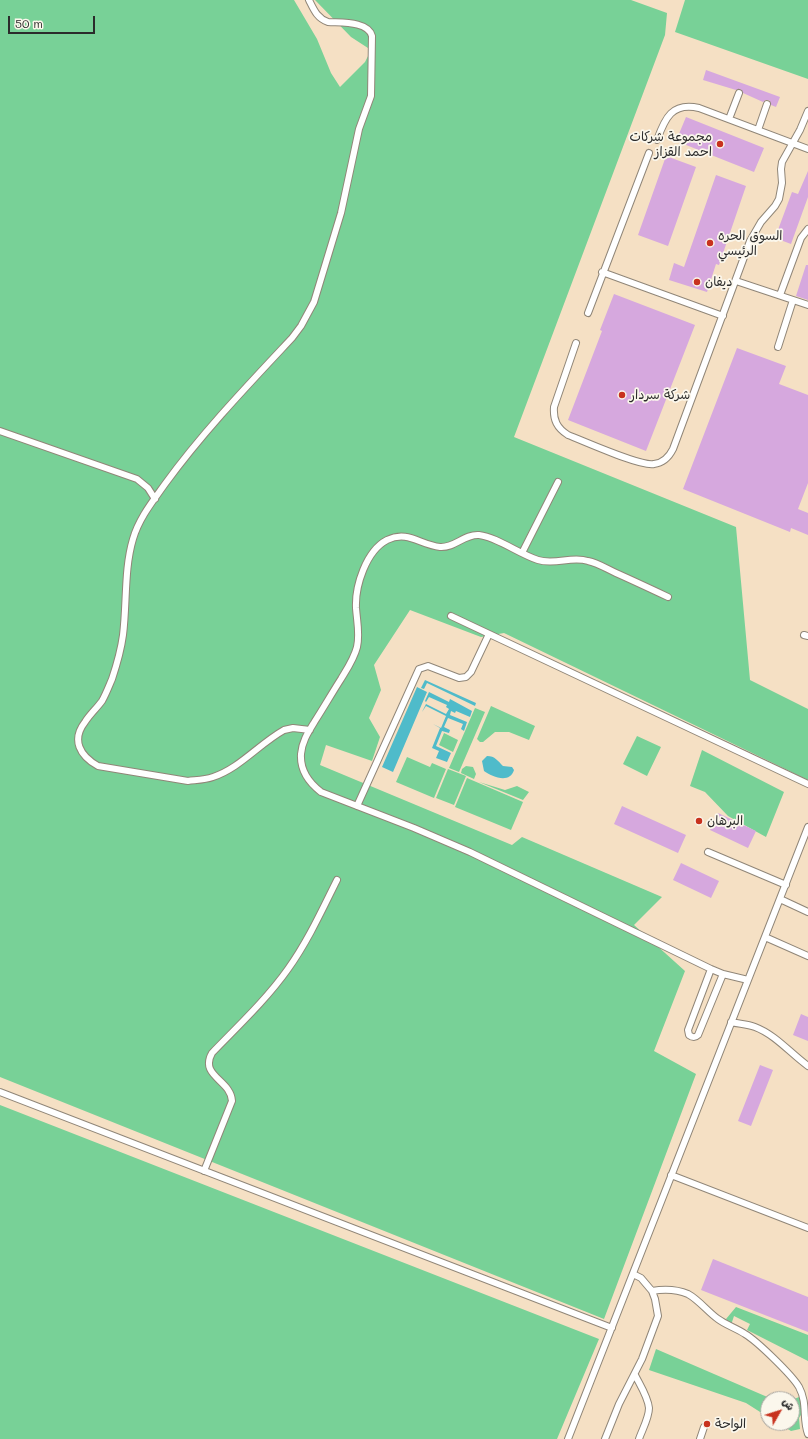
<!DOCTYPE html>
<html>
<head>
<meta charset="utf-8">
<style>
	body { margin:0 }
	#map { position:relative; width:808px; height:1439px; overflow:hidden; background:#f5e0c4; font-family:Mali,"Playpen Sans Arabic",sans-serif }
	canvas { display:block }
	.north { position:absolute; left:760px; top:1391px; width:40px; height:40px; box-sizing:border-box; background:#fbf7ec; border:1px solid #a8a59f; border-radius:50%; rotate:51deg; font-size:11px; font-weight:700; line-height:16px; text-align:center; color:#2b2b2b }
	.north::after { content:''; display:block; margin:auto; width:14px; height:18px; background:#c8321e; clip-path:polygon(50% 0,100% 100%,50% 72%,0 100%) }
	.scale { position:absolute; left:8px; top:16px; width:87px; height:18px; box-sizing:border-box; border:2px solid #2b2b2b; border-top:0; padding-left:5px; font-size:12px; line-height:14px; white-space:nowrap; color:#2b2b2b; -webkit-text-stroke:3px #fbf7ec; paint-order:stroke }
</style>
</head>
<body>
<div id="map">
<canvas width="808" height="1439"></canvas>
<div class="north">ش</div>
<div class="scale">50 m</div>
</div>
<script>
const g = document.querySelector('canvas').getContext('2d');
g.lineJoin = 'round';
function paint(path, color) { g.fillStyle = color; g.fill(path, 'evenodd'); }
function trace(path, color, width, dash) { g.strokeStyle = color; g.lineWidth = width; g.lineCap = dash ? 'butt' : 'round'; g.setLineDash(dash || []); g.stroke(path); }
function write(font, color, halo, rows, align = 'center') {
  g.font = font + ' Mali,"Playpen Sans Arabic",sans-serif'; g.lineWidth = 3.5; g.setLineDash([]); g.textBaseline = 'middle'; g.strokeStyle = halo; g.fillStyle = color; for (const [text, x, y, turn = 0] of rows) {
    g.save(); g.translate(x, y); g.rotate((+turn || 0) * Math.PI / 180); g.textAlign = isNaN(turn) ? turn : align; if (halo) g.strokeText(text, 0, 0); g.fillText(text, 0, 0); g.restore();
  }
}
paint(new Path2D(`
	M0 0H294L317 39 331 73 340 87 365 62 371 50 351 37 315 0H631L667 13 665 35 514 437 736 527 750 680 808 709V780L504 633 481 637 410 610 374 665 381 690 369 718 380 737 372 761 326 745 320 765 512 845 522 837 662 897 634 925 685 971 654 1051 696 1074 604 1319 0 1077Z
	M685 0H808V79L675 32Z
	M491 706 535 726 529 740 509 732H495L483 742H480L477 739Z
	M475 708 485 712 459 772 449 768Z
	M444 733 458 740 453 752 439 745Z
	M637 736 661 747 647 776 623 764Z
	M702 750 784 792 766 837 728 816 705 792 690 786Z
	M407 757 430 767 432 763 446 769 434 798 396 782Z
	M466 766 473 767 476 774 474 779 461 773 462 769Z
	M448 769 466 776 454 805 436 798Z
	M467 778 523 802 511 830 455 807Z
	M479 782 505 790 517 786 529 792 523 800Z
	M0 1105 599 1339 557 1439H0Z
	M736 1307 808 1335V1361L747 1330 750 1324 734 1316 731 1325 726 1319Z
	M656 1349 772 1399H768V1417L746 1403 649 1370Z
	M799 1397 804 1410 799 1418 800 1429 791 1431 778 1423H792V1400Z`), '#78d197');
paint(new Path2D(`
	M425 680 476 703 475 706 427 683 424 689 421 688Z
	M417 687 427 692 393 772 382 767Z
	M429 692 449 702 450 699 472 711 470 717 456 711 455 713 451 711 450 715 467 722 464 731 461 729 463 724 448 718 444 727 450 730 449 733 442 731 436 746 451 753 447 762 436 758 439 751 432 748 440 728 433 724 441 728 446 716 426 706 422 712 426 704 446 714 449 709 446 707 447 705 429 697 426 702 425 701Z
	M487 756C495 756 498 761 503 766L512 767 514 770C510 784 492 777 484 771L482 761Z`), '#4fbbca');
paint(new Path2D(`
	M706 70 780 97 776 107 771 105 769 100H766L763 102 743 93 740 89 736 90 703 80Z
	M686 117 764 148 754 172 676 141Z
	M666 156 696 167 668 246 638 235Z
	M808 171V197L791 244 775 238 792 192 798 194Z
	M716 175 746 186 719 265 716 264 707 292 669 280 674 263 684 267Z
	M806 265H808V300L796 296Z
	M614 294 695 325 646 451 568 420 602 331 600 330Z
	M737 348 786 366 779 384 808 395V483L798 509 808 513V535L791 528 790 532 683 489Z
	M622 806 686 835 678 853 614 824Z
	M718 813 756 831 748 848 710 830Z
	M681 863 719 881 711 898 673 880Z
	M801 1014 808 1017V1041L793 1035Z
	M760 1065 773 1070 751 1126 738 1121Z
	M713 1259 808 1297V1332L701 1290Z`), '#d6a8de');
const service = new Path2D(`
	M309 0C314 10 317 18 328 22 341 23 368 21 372 36L371 96 359 129 341 213 314 302 301 326 292 338C248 385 203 432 165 484 153 501 139 518 133 539 124 569 127 603 123 635 121 650 117 664 112 679 109 686 106 694 102 701 97 708 90 714 85 722 71 740 80 756 98 766L188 781C196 780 205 780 213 777 240 768 259 744 284 730L293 728 310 730
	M729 119 739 93
	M758 130 767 104
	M657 140C665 118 672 102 699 108L808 149
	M602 272 723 316
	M736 281 808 305
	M780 295 801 238 808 229
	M588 313 649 153
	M576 343 554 407C553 420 557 428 568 435 584 441 641 467 654 464 663 463 669 457 673 449L750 241 761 222 775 206 779 199 782 183 781 169 782 162 800 130 808 111
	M778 347 793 300
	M0 431 137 479 148 488 155 499
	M522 553 558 482
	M668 597C651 589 634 581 616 573 607 569 598 563 588 561 572 556 555 565 538 560 519 554 497 537 479 535 464 534 455 548 440 547 420 545 408 530 387 540 366 551 355 586 356 608 357 622 360 634 357 647 354 659 347 669 341 679 332 693 324 707 315 721 309 731 302 741 301 754 300 770 308 782 321 792L414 828 470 852 711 969 723 974 748 980
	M451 616 808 784
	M804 635 808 636
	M357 806 419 669 428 666 459 678 466 677 471 672 489 634
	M708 852 786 885
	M780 899 808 912
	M765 937 808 956
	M711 969 688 1030 689 1035C693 1038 695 1038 698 1035L723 974
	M731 1022C739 1024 747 1024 755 1027 776 1035 791 1054 808 1066
	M0 1092 612 1328
	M204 1171 232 1101C231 1080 199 1076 212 1053 238 1026 266 1000 288 969 308 941 322 910 337 880
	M671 1175 808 1228
	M652 1291C664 1289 676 1289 688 1294 699 1300 708 1312 718 1319 726 1325 736 1328 745 1334 757 1341 792 1375 799 1387 808 1404 802 1418 808 1434
	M635 1375C640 1385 648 1397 649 1408 649 1418 642 1430 639 1439
	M568 1439 808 827
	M605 1439 619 1404 642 1359 658 1316 655 1299 652 1291 641 1278 633 1274
	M700 1439 704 1427`);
trace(service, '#908678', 8);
trace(service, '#fff', 6);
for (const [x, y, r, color] of [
	[720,144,4,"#c8321e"],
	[710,243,4,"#c8321e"],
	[697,282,4,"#c8321e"],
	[622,395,4,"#c8321e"],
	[699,821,4,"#c8321e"],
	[707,1424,4,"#c8321e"]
]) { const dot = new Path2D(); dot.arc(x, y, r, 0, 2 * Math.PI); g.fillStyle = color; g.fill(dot); trace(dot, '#fbf7ec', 1.5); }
write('13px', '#2b2b2b', '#fbf7ec', [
	["مجموعة شركات",712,137,"right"],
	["احمد القزاز",712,152,"right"],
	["السوق الحره",718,236],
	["الرئيسي",718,251],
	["ديفان",705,282],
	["شركة سردار",630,395],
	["البرهان",707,821],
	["الواحة",715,1424]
], 'left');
</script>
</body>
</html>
